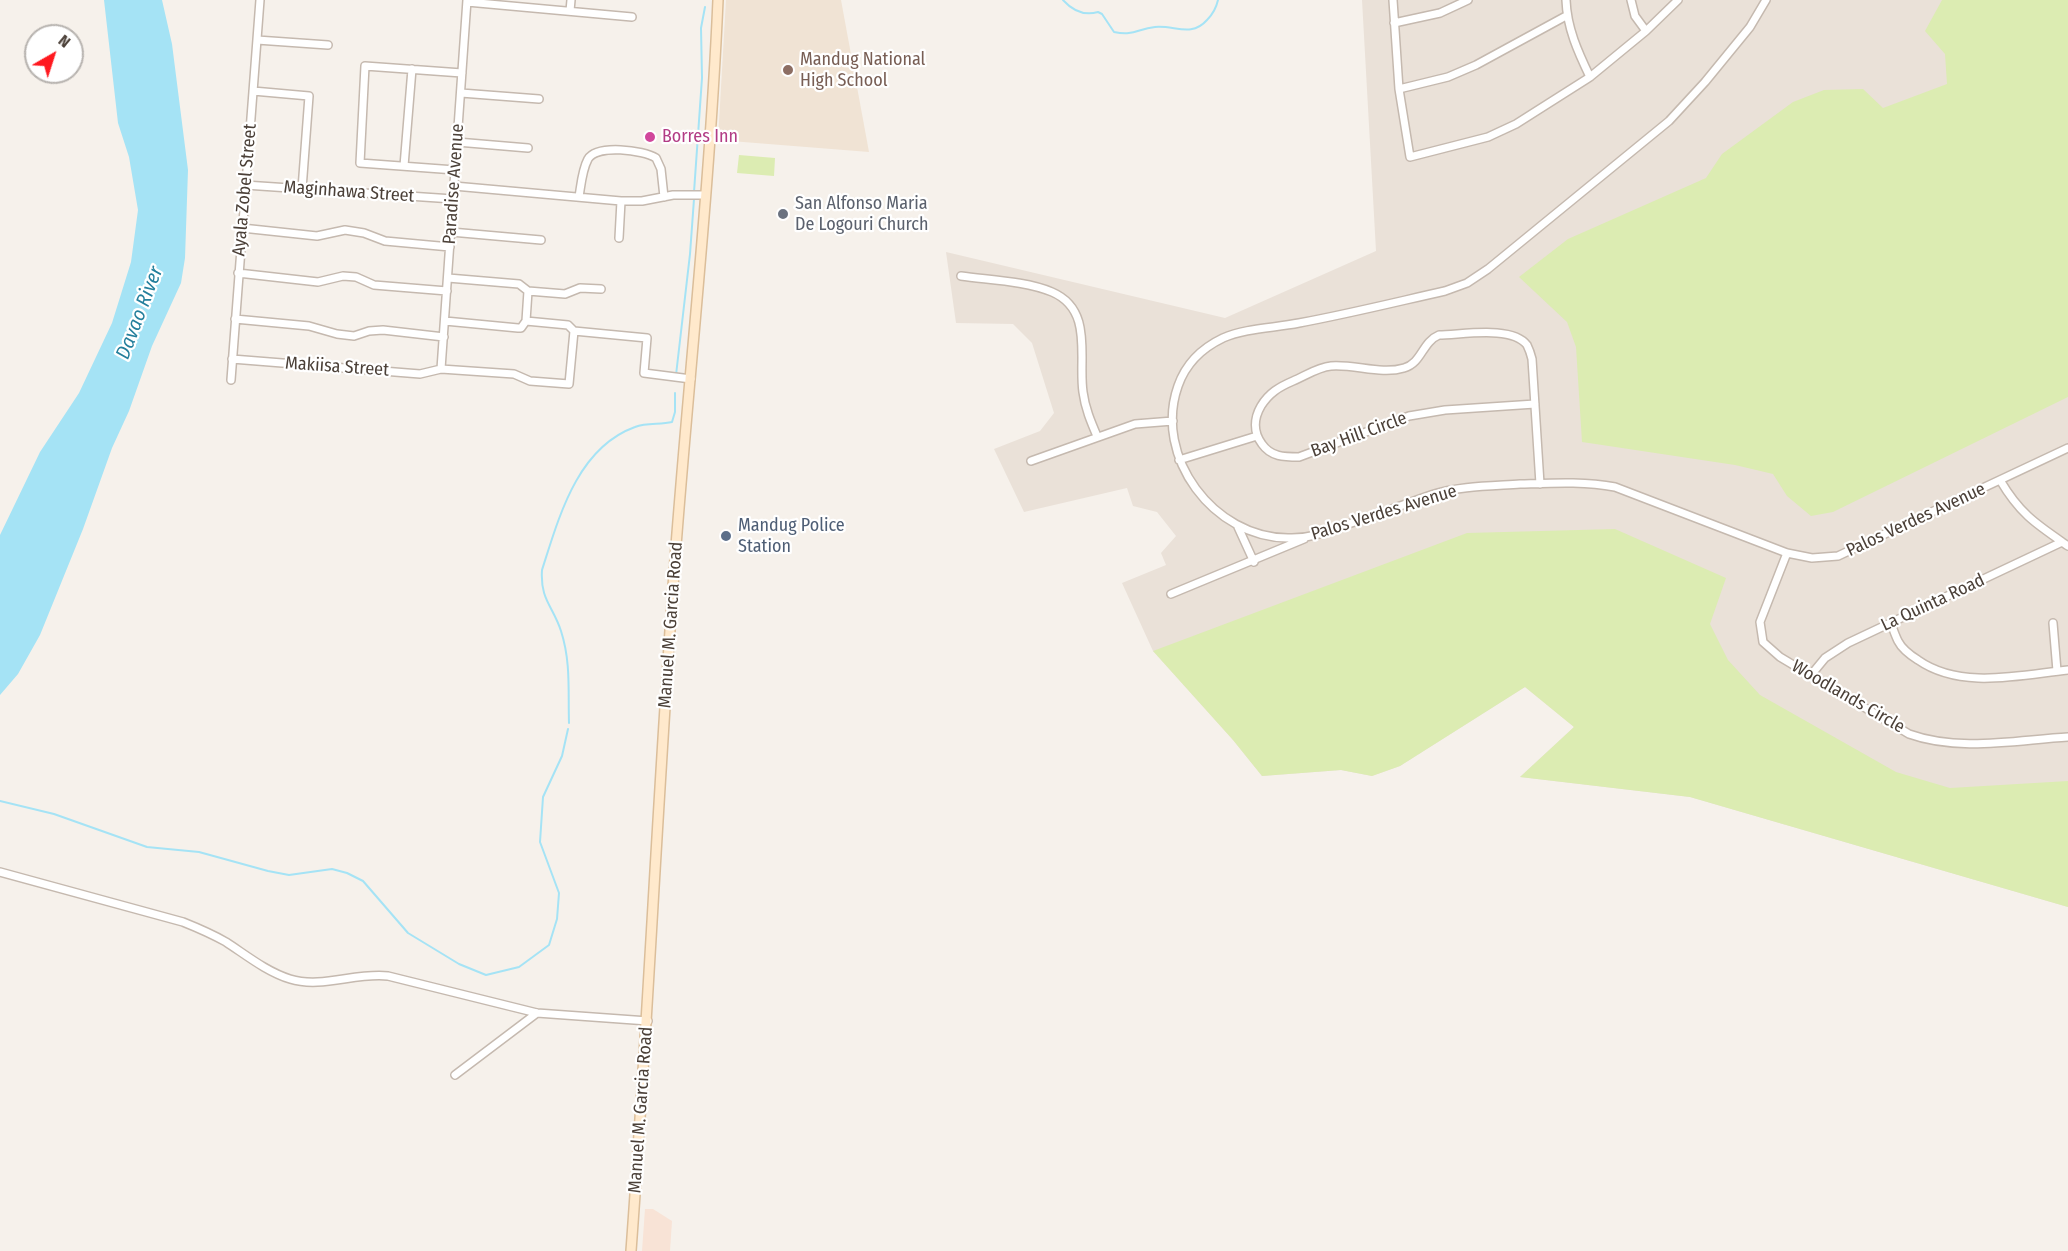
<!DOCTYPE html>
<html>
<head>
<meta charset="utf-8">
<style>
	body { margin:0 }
	#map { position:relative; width:2068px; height:1251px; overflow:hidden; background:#f6f1eb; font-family:"Fira Sans Condensed",sans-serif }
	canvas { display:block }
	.north { position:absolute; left:24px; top:24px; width:60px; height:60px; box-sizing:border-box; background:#fff; border:2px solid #b7b3af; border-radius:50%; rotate:39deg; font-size:16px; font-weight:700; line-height:24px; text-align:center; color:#4b4038 }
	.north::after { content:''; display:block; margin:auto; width:21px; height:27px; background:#ff191f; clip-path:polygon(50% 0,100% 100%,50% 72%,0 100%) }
</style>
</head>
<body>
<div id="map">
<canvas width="2068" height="1251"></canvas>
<div class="north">N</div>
</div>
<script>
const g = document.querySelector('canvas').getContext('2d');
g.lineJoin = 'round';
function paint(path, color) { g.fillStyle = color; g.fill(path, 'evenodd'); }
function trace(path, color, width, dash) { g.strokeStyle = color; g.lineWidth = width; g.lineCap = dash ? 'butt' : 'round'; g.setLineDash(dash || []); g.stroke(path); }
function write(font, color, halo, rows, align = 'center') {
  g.font = font + ' "Fira Sans Condensed",sans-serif'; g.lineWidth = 4.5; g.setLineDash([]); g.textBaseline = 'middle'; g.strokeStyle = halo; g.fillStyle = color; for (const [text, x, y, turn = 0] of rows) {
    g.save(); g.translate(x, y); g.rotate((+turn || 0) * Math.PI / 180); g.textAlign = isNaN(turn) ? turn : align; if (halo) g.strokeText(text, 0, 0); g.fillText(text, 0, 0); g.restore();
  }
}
paint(new Path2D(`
	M1362 0H2068V907L1690 797 1520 777 1574 727 1525 687 1400 766 1372 776 1341 770 1262 776 1233 740 1153 651 1122 583 1166 565 1161 553 1176 536 1157 512 1133 506 1127 488 1024 512 994 449 1040 431 1054 413 1032 343 1013 324 956 323 946 252 1225 318 1376 251Z`), '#eae1d8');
paint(new Path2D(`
	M645 1209H653L672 1221 670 1251H642Z`), '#f8e3d6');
paint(new Path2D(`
	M726 0H841L869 152 718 140Z`), '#f0e3d4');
paint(new Path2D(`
	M1942 0H2068V397L1833 512 1811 516 1787 496 1773 474 1735 465 1582 442 1576 347 1567 322 1519 277 1568 239 1706 178 1722 154 1793 102 1824 90 1863 89 1883 108 1947 84 1945 54 1925 31Z
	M739 155 775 158 774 176 737 173Z
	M1615 529 1726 578 1710 624 1728 660 1760 695 1896 772 1950 788 2068 781V907L1690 797 1520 777 1574 727 1525 687 1400 766 1372 776 1341 770 1262 776 1233 740 1153 651 1467 533Z`), '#dcecb2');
paint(new Path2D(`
	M104 0H162L172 44 188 170 185 258 181 283 152 346 129 411 112 448 83 529 40 635 18 674 0 695V535L40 452 79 393 112 323 131 262 138 210 129 157 118 123Z`), '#a5e3f5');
trace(new Path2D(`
	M1063 0C1072 10 1084 16 1098 12L1102 14 1114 32C1134 36 1137 29 1155 27 1175 25 1191 38 1207 20 1213 14 1216 9 1218 0
	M694 192 702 78 701 28 705 7
	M676 375 690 254 694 199
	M569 723C568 691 571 662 561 631 553 606 540 600 542 570 559 517 577 448 635 427 647 422 660 425 672 422L675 412V393
	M0 801 54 814 147 847 199 852 268 871 289 875 332 869 347 873 363 881 408 933 459 964 486 975 519 967 549 945 557 919 559 893 540 842 543 797 562 756 568 729`), '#a5e3f5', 2);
const street = new Path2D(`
	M1393 0 1399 89 1410 157 1488 137 1516 124 1590 77 1646 31 1678 0
	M1566 0C1567 28 1578 52 1590 77
	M1631 0 1635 16 1646 31
	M1766 0 1750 27 1705 82 1669 121 1488 269 1467 283 1445 291C1396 302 1348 314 1299 323 1274 328 1246 328 1223 338 1202 348 1186 363 1178 386 1153 457 1214 538 1288 538 1309 539 1326 532 1345 525 1374 516 1402 505 1431 495 1459 486 1490 486 1520 484 1552 483 1584 481 1615 487L1787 553 1812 558 1838 556 2068 448
	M467 2 632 17
	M570 11 571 0
	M1394 23 1440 13 1468 0
	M257 40 328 45
	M1399 89 1448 77 1476 65 1566 16
	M253 91 309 96 302 189
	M461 93 539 99
	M457 142 528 148
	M404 166 412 69
	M455 170 360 163 365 66 462 73
	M245 185 453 199
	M454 186 621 201H642L673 195H705
	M579 197C581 185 582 170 588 159 597 144 643 150 656 158L661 169 664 197
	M242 228 317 236 345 230 364 233 385 241 450 247
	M451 232 541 240
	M619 238 621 201
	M238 273 318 282 343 276 356 277 374 285 447 291
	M961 276C989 280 1026 281 1052 292 1094 310 1078 358 1083 392 1085 408 1091 422 1097 436
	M448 278 519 284 528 291 565 294 580 288 601 289
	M235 319 309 326 337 334 354 336 369 331 383 330 444 337
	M445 321 518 328H521L526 321
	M526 321 568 325 574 331 647 338 644 373 691 379
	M526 321 528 291
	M232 359 420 374 441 369 514 374 530 381 569 384 574 331
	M441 369 467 0
	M231 380 260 0
	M1535 404 1445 410 1409 416 1299 457C1284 457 1271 457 1262 444 1253 432 1254 418 1261 406 1269 393 1279 387 1293 381 1305 376 1318 367 1331 366 1355 364 1381 375 1404 368 1422 363 1422 342 1439 335 1461 335 1512 325 1527 345 1529 349 1531 355 1532 359L1540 484
	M1179 460 1257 436
	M1031 461 1135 424 1173 421
	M2000 480C2020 514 2036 524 2068 546
	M1238 527 1254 562
	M1787 553 1760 622 1763 642 1780 657 1909 734C1959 752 2016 740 2068 737
	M1171 594 1304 539
	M1891 623C1893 629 1895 635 1898 641 1902 649 1910 655 1918 660 1961 690 2020 675 2068 670
	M2053 623 2057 671
	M1811 675 1825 658 1848 643 2062 542
	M0 872 183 922C198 928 212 934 226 942 246 955 267 972 290 979 322 989 356 972 388 976L537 1013 648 1021
	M455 1075 537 1013`);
const secondary = new Path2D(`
	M631 1251C648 1020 658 790 675 559 689 373 710 187 718 0`);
trace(street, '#c5b9af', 10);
trace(secondary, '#dbbe9a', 12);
trace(street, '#fff', 7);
trace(secondary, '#ffe9cc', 9);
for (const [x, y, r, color] of [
	[788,70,6,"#8d6e63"],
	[650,137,6,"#d1479c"],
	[783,214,6,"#6b7280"],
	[726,536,6,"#5c6f8a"]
]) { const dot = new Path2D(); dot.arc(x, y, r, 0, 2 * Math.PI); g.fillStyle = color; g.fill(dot); trace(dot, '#fff', 2); }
write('18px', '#785e54', '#fff', [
	["Mandug National",800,60],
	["High School",800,81]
], 'left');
write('18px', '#b23c85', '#fff', [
	["Borres Inn",662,137]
], 'left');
write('18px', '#4b4038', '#fff', [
	["Paradise Avenue",454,184,-86],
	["Ayala Zobel Street",245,190,-85],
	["Maginhawa Street",349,192,4],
	["Makiisa Street",337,367,4],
	["Bay Hill Circle",1359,435,-20],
	["Palos Verdes Avenue",1384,513,-17],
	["Palos Verdes Avenue",1916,520,-25],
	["La Quinta Road",1933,603,-25],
	["Manuel M. Garcia Road",671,625,-86],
	["Woodlands Circle",1848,697,30],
	["Manuel M. Garcia Road",641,1110,-86]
]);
write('18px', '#5b616d', '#fff', [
	["San Alfonso Maria",795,204],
	["De Logouri Church",795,225]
], 'left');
write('18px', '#4e5e75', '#fff', [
	["Mandug Police",738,526],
	["Station",738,547]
], 'left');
write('italic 20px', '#247f9c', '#fff', [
	["Davao River",140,313,-69]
]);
</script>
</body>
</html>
